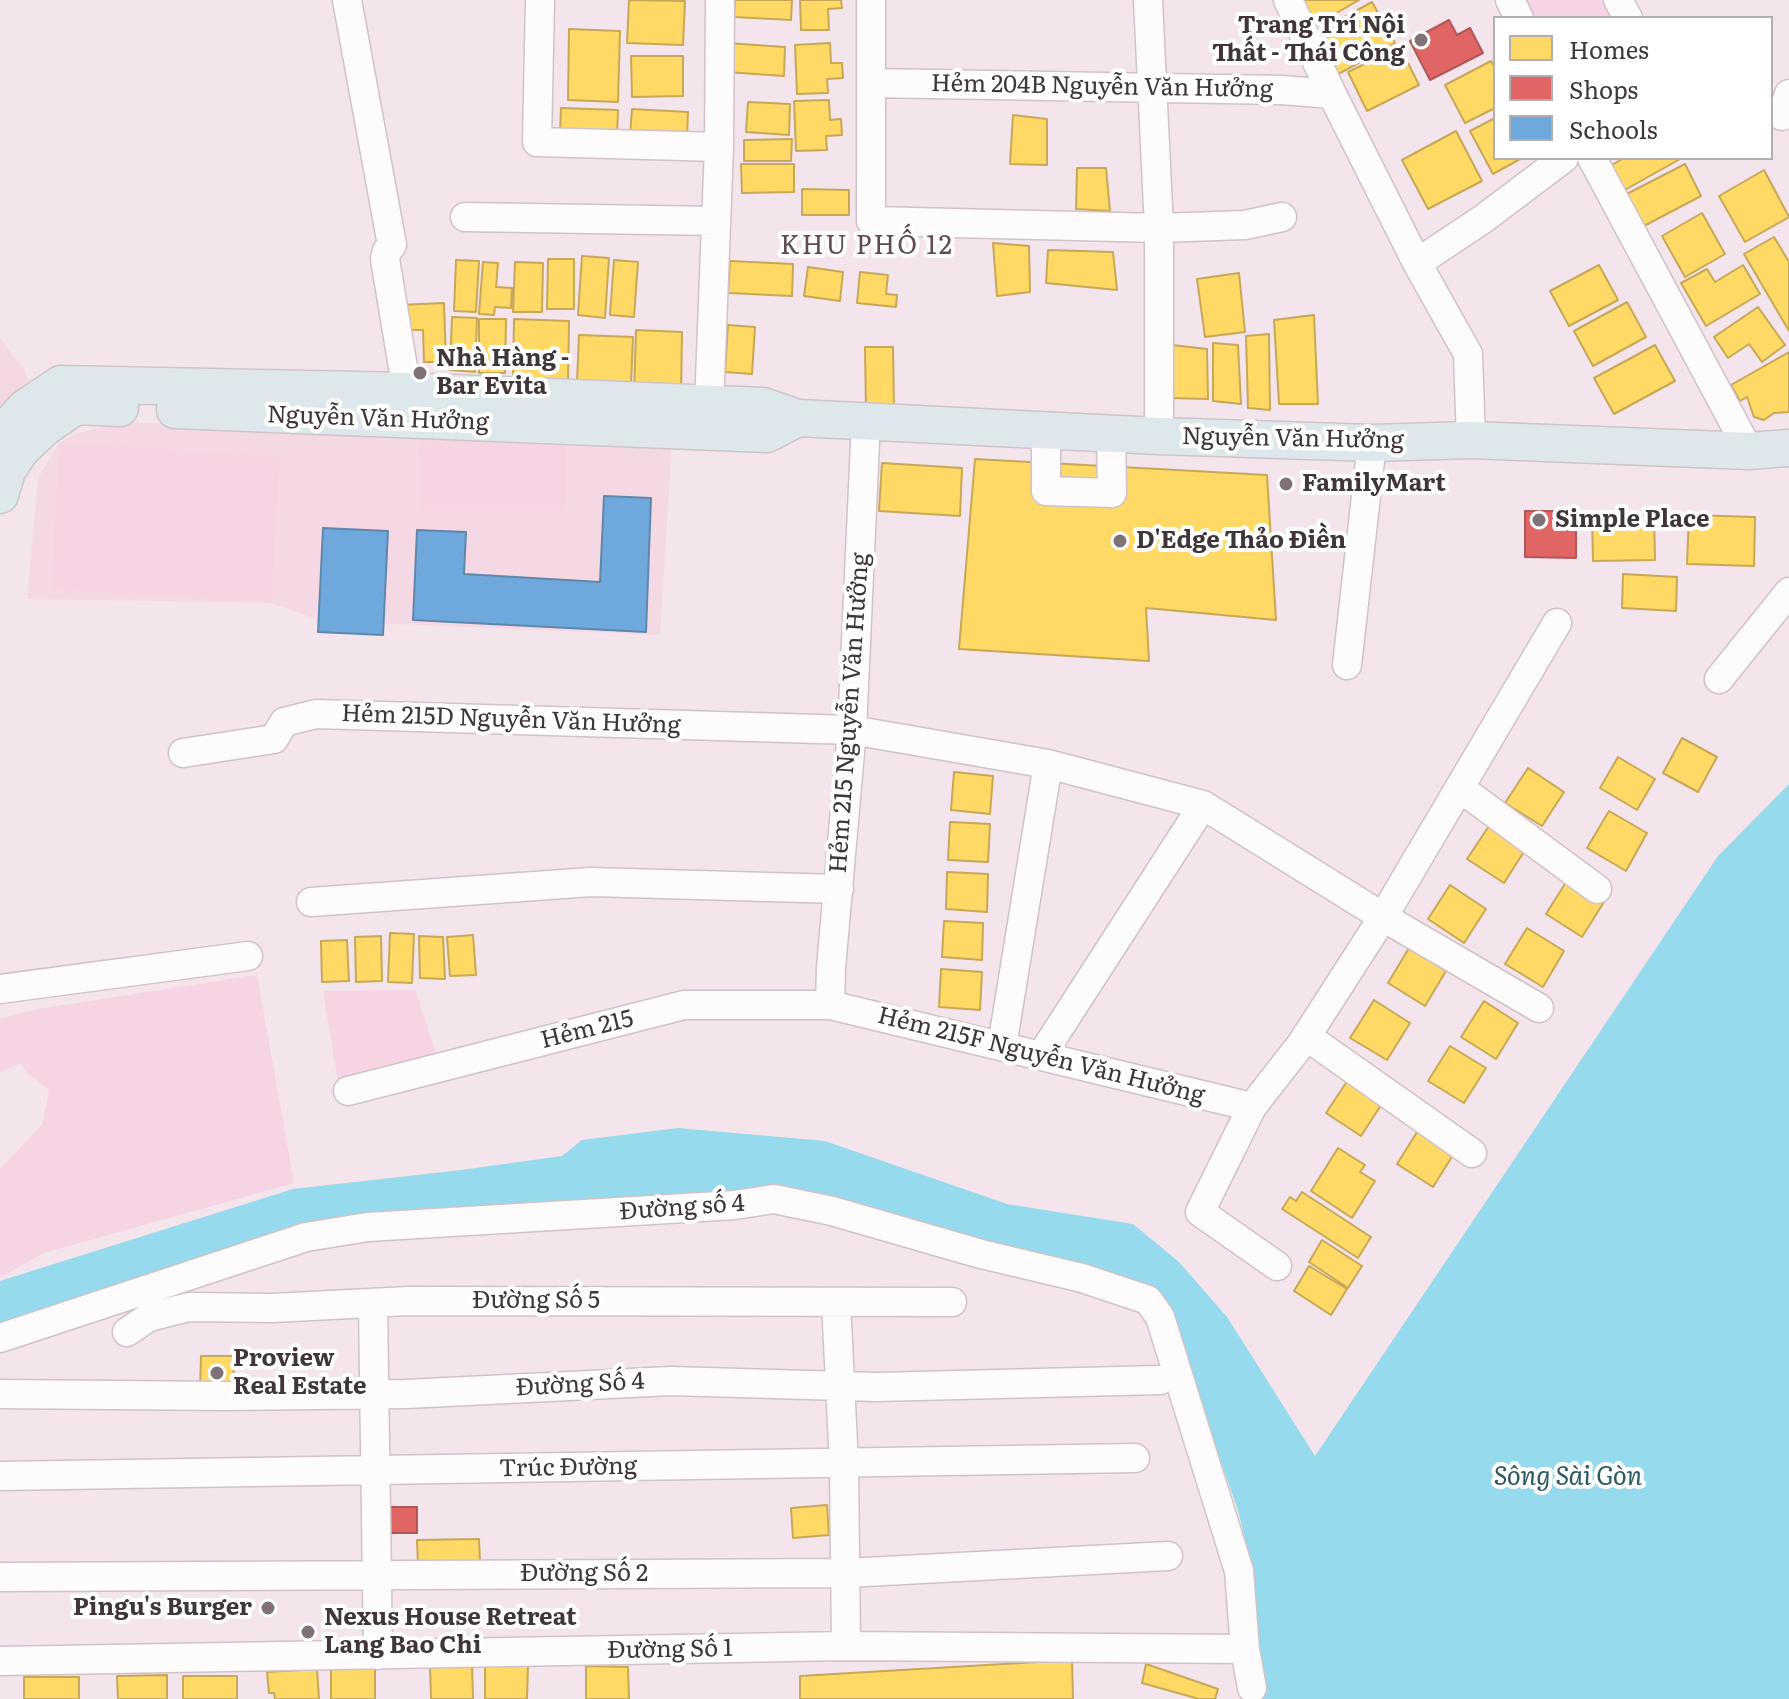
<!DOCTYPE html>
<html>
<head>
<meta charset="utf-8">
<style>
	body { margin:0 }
	#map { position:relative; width:1789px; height:1699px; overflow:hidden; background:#f4e4eb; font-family:Literata,serif }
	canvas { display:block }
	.legend { position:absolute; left:1493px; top:16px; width:280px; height:144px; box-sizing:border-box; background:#fff; border:2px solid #b3aeb0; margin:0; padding:10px 14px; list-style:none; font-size:24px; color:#403539 }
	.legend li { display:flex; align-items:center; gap:16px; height:40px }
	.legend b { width:40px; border:2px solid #b3aeb0 }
</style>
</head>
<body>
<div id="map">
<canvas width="1789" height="1699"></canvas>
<ul class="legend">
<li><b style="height:22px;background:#ffd966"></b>Homes</li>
<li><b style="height:22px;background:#e06666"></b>Shops</li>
<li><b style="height:22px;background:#6fa8dc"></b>Schools</li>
</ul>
</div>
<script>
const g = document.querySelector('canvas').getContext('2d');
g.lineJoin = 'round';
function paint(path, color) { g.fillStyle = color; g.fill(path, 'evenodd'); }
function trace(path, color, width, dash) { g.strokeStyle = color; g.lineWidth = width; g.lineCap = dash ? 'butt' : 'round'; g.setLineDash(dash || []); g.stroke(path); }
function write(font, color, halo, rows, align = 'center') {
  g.font = font + ' Literata,serif'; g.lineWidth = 8; g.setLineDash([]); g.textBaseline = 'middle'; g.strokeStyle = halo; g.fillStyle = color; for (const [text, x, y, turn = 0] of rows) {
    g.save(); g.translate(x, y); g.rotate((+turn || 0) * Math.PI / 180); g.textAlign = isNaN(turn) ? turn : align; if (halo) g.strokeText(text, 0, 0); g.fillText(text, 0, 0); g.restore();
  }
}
paint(new Path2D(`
	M0 338 25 371 33 394 0 423Z
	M124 422 672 443 660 635 322 621 271 603 27 599 38 478 60 442 78 433Z`), '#f4d9e4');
paint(new Path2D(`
	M1514 0H1606L1617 18H1524Z
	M565 441V510H420L419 442Z
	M60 442 280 457 271 603 51 589Z
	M257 975 294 1183 44 1253 0 1277V1169L42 1125 49 1090 27 1073 21 1063 0 1072V1019L38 1009Z
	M415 990 438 1060 339 1088 323 991Z`), '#f6d4e3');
paint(new Path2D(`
	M1789 784V1699H1263L1265 1693 1251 1564 1238 1510 1163 1297 770 1188 671 1200 368 1218 0 1331V1281L293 1189 461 1170 562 1156 582 1140 678 1128 825 1141 1007 1204 1133 1224 1179 1262 1227 1317 1315 1456 1718 856Z`), '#96daed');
const homes = new Path2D(`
	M629 0 685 1 683 45 627 43Z
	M735 0H792L791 20 734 17Z
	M800 0H841L842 8 828 9 829 30H801Z
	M1293 0H1359L1309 29Z
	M1372 2 1395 43 1333 77 1310 36Z
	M569 29 620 31 618 102 568 100Z
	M727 43 785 47 784 76 726 72Z
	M830 43 831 63H842L843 78 827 79 828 93 797 94 795 45Z
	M1400 47 1419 85 1367 111 1348 72Z
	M631 56H683V96L632 97Z
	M1491 61 1495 68V108L1465 123 1445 85Z
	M829 100 830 120 841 119 842 135 826 136 827 150 796 151 794 101Z
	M748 102 790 104 789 135 746 132Z
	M561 108 618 110 617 137 560 135Z
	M632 109 688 112 687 138 630 136Z
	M1013 115 1047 119V165L1010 164Z
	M1495 118V158H1522L1493 174 1470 131Z
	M1456 131 1482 181 1428 209 1402 160Z
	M792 139 791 161H744V140Z
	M1624 158H1680V159L1623 191 1610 166Z
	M741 164H794V192L742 193Z
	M1685 164 1701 196 1640 228 1623 196Z
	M1077 168H1106L1110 211 1076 209Z
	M1764 170 1789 217 1745 242 1719 196Z
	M802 189 849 190V215H802Z
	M1702 213 1725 254 1685 277 1662 236Z
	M1774 237 1789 262V331L1744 254Z
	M993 243 1029 246 1030 292 997 296Z
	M1048 250 1113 252 1117 290 1046 283Z
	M582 256 609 258 605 318 578 315Z
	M548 259H574V309H547Z
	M456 260 479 261 476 312 454 311Z
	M614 260 638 262 634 317 610 315Z
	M730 261 793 264 792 296 728 293Z
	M483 262 498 263 496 287 512 288 511 308 495 307 494 315 479 314Z
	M515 262 543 263 542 312H513Z
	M1599 265 1618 300 1569 326 1550 291Z
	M1743 265 1760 294 1706 326 1681 283 1707 269 1715 282Z
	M808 267 843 272 840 301 804 296Z
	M860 272 888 275 886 294 897 295 896 307 857 303Z
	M1239 273 1245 332 1205 337 1197 279Z
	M1627 302 1646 337 1593 366 1574 331Z
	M444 303 446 362H424L423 330H398V305Z
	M1758 307 1785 345 1762 362 1749 344 1728 358 1714 337Z
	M1314 315 1318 404H1279L1274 320Z
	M452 317 477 318 475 372 450 370Z
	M479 319H506L505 373H479Z
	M514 319 569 321 568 382 513 381Z
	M728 325 755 327 752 374 725 372Z
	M636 330 682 332 681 396 634 395Z
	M1269 334 1270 410 1248 408 1246 336Z
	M579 335 633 337 631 385 577 382Z
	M1213 343 1238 345 1241 404 1213 401Z
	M1172 345 1207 349 1208 399 1169 398Z
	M1655 345 1675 381 1614 414 1594 378Z
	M865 347H893L894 410 866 411Z
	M1789 352V412L1774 413 1764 420 1754 417 1747 397 1740 401 1731 385Z
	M975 459 1267 475 1276 620 1146 608 1149 661 959 649Z
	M882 463 962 468 960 516 879 511Z
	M1592 515H1654L1655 560 1593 561Z
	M1689 515 1755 517 1754 566 1687 564Z
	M1623 574 1677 577 1676 611 1622 608Z
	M1682 738 1717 757 1698 792 1663 773Z
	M1618 757 1655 779 1637 810 1600 788Z
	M1528 768 1564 792 1542 826 1505 803Z
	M954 772 993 776 990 814 951 810Z
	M1609 811 1647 833 1626 871 1587 848Z
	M950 822 990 824 988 862 948 860Z
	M1491 823 1527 847 1504 883 1467 859Z
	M947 872 988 874 987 912 946 909Z
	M1568 879 1604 902 1582 937 1546 914Z
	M1450 885 1486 909 1464 943 1428 919Z
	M944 921 983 923 982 960 942 957Z
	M1527 928 1564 951 1543 987 1505 964Z
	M390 933 414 934 412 983 388 982Z
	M473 935 476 975 450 976 447 937Z
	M381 936 382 981 356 982 355 937Z
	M419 936 443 937 445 979 420 978Z
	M347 940 349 981 322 982 321 941Z
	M1409 948 1446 971 1425 1006 1388 983Z
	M941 969 982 972 980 1010 939 1007Z
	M1374 1000 1410 1023 1387 1060 1350 1038Z
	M1484 1001 1518 1023 1496 1059 1461 1037Z
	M1450 1046 1486 1068 1464 1103 1428 1081Z
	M1348 1080 1383 1102 1361 1136 1326 1113Z
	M1419 1129 1455 1152 1433 1187 1397 1164Z
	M1338 1148 1365 1165 1360 1172 1375 1181 1352 1218 1311 1191Z
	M1302 1192 1371 1237 1358 1258 1282 1209 1290 1197 1296 1201Z
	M1322 1240 1362 1266 1348 1288 1309 1262Z
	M1309 1266 1347 1289 1331 1315 1294 1291Z
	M201 1356H234L233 1391 200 1389Z
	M827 1505 829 1535 793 1538 791 1508Z
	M479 1539 480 1562 418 1564 417 1540Z
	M1072 1660 1073 1699H800V1676Z
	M472 1663 473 1699H431L430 1664Z
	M485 1664 528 1666 527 1699H485Z
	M1146 1664 1218 1689 1215 1699H1199L1142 1683Z
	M331 1666 375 1667V1699H331Z
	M586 1666 628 1667 629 1699H586Z
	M317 1669 319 1699H275L274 1693H269L267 1672Z
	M167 1675V1699H118L117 1676Z
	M183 1676H237V1699H183Z
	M24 1677H79V1699H24Z`);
paint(homes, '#ffd966');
trace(homes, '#c6a858', 2);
const shops = new Path2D(`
	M1449 20 1457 35 1470 28 1483 53 1430 80 1410 41Z
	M1525 511H1576V558L1525 557Z
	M386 1507H417V1533H387Z`);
paint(shops, '#e06666');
trace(shops, '#b05758', 2);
const schools = new Path2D(`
	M604 496 651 498 646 632 413 620 417 530 466 532 464 574 600 582Z
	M323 528 388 531 383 635 318 632Z`);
paint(schools, '#6fa8dc');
trace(schools, '#6186ab', 2);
const minor = new Path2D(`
	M347 0 392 245 387 251 385 259 407 391
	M540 0 537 142 719 147
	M871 0V221L1159 228 1245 225 1282 217
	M1148 0 1159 228V436
	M1288 0 1332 94 1417 263 1468 354 1471 440
	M1510 0 1519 18
	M1618 0 1628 18
	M872 83 1282 90 1332 94
	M1782 116 1789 94
	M1592 158 1749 451
	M465 217 716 221
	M1417 263 1483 219 1564 158
	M709 406 719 147 720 0
	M1046 431V491L1112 493 1111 433
	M1347 665 1372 443
	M1719 679 1789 592
	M183 753 274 739 284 722 316 714 852 730 1048 764 1203 805 1383 917 1539 1008
	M1460 788 1597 889
	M311 902 591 882 839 889
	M0 989 248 956
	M830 1005 831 968 852 730 866 421
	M1306 1036 1472 1153
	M1002 1046 1048 764
	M1041 1056 1203 805
	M348 1091 684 1005H830L1252 1107
	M1277 1266 1200 1212 1252 1107 1302 1043 1383 917 1557 623
	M836 1302 844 1464 846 1646
	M373 1303 378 1655
	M127 1332 149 1317 189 1307 273 1308 408 1301 952 1302
	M0 1338 306 1237 368 1227 735 1205 774 1199 832 1211 981 1254 1082 1278 1148 1300 1160 1317 1239 1571 1245 1649 1252 1688
	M0 1394 225 1396 406 1394 671 1381 877 1387 1160 1380
	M0 1476 1135 1458
	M0 1577 846 1573 1168 1556
	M0 1661 846 1646 1245 1649`);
const major = new Path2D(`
	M175 410 767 434 798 418
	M0 436 25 408 61 384 407 391 763 406 798 418 1159 436 1372 443 1471 440 1749 451 1789 448
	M0 495 7 471 20 451 44 428 76 406 120 408`);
trace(minor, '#d0c3c8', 31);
trace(major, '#cdc5c9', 39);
trace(minor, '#fdfbfc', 28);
trace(major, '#dee8ec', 36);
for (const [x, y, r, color] of [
	[1421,40,8,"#7f7277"],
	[420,373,8,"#7f7277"],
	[1286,484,8,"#7f7277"],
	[1539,520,8,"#7f7277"],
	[1120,541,8,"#7f7277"],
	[217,1373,8,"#7f7277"],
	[268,1608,8,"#7f7277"],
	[308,1632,8,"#7f7277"]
]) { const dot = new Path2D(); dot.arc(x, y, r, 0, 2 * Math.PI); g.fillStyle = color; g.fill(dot); trace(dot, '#fff', 3); }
write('bold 24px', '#403539', '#fff', [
	["Trang Trí Nội",1405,26,"right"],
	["Thất - Thái Công",1405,54,"right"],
	["Nhà Hàng -",436,359],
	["Bar Evita",436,387],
	["FamilyMart",1302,484],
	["Simple Place",1555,520],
	["D'Edge Thảo Điền",1136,541],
	["Proview",233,1359],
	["Real Estate",233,1387],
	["Pingu's Burger",252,1608,"right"],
	["Nexus House Retreat",324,1618],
	["Lang Bao Chi",324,1646]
], 'left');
write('24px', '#403539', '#fff', [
	["Hẻm 204B Nguyễn Văn Hưởng",1102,87,1],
	["Nguyễn Văn Hưởng",378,419,2],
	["Nguyễn Văn Hưởng",1293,439,1],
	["Hẻm 215 Nguyễn Văn Hưởng",850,713,-86],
	["Hẻm 215D Nguyễn Văn Hưởng",511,720,2],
	["Hẻm 215",587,1030,-14],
	["Hẻm 215F Nguyễn Văn Hưởng",1041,1056,14],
	["Đường số 4",682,1208,-4],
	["Đường Số 5",536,1301],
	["Đường Số 4",580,1385,-3],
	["Trúc Đường",568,1468,-1],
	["Đường Số 2",584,1574],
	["Đường Số 1",670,1650,-1]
]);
g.letterSpacing = '2px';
write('26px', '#624b55', '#fff', [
	["KHU PHỐ 12",867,246]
]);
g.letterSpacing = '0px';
write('italic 26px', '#2b5863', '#fff', [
	["Sông Sài Gòn",1568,1477]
]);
</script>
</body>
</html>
